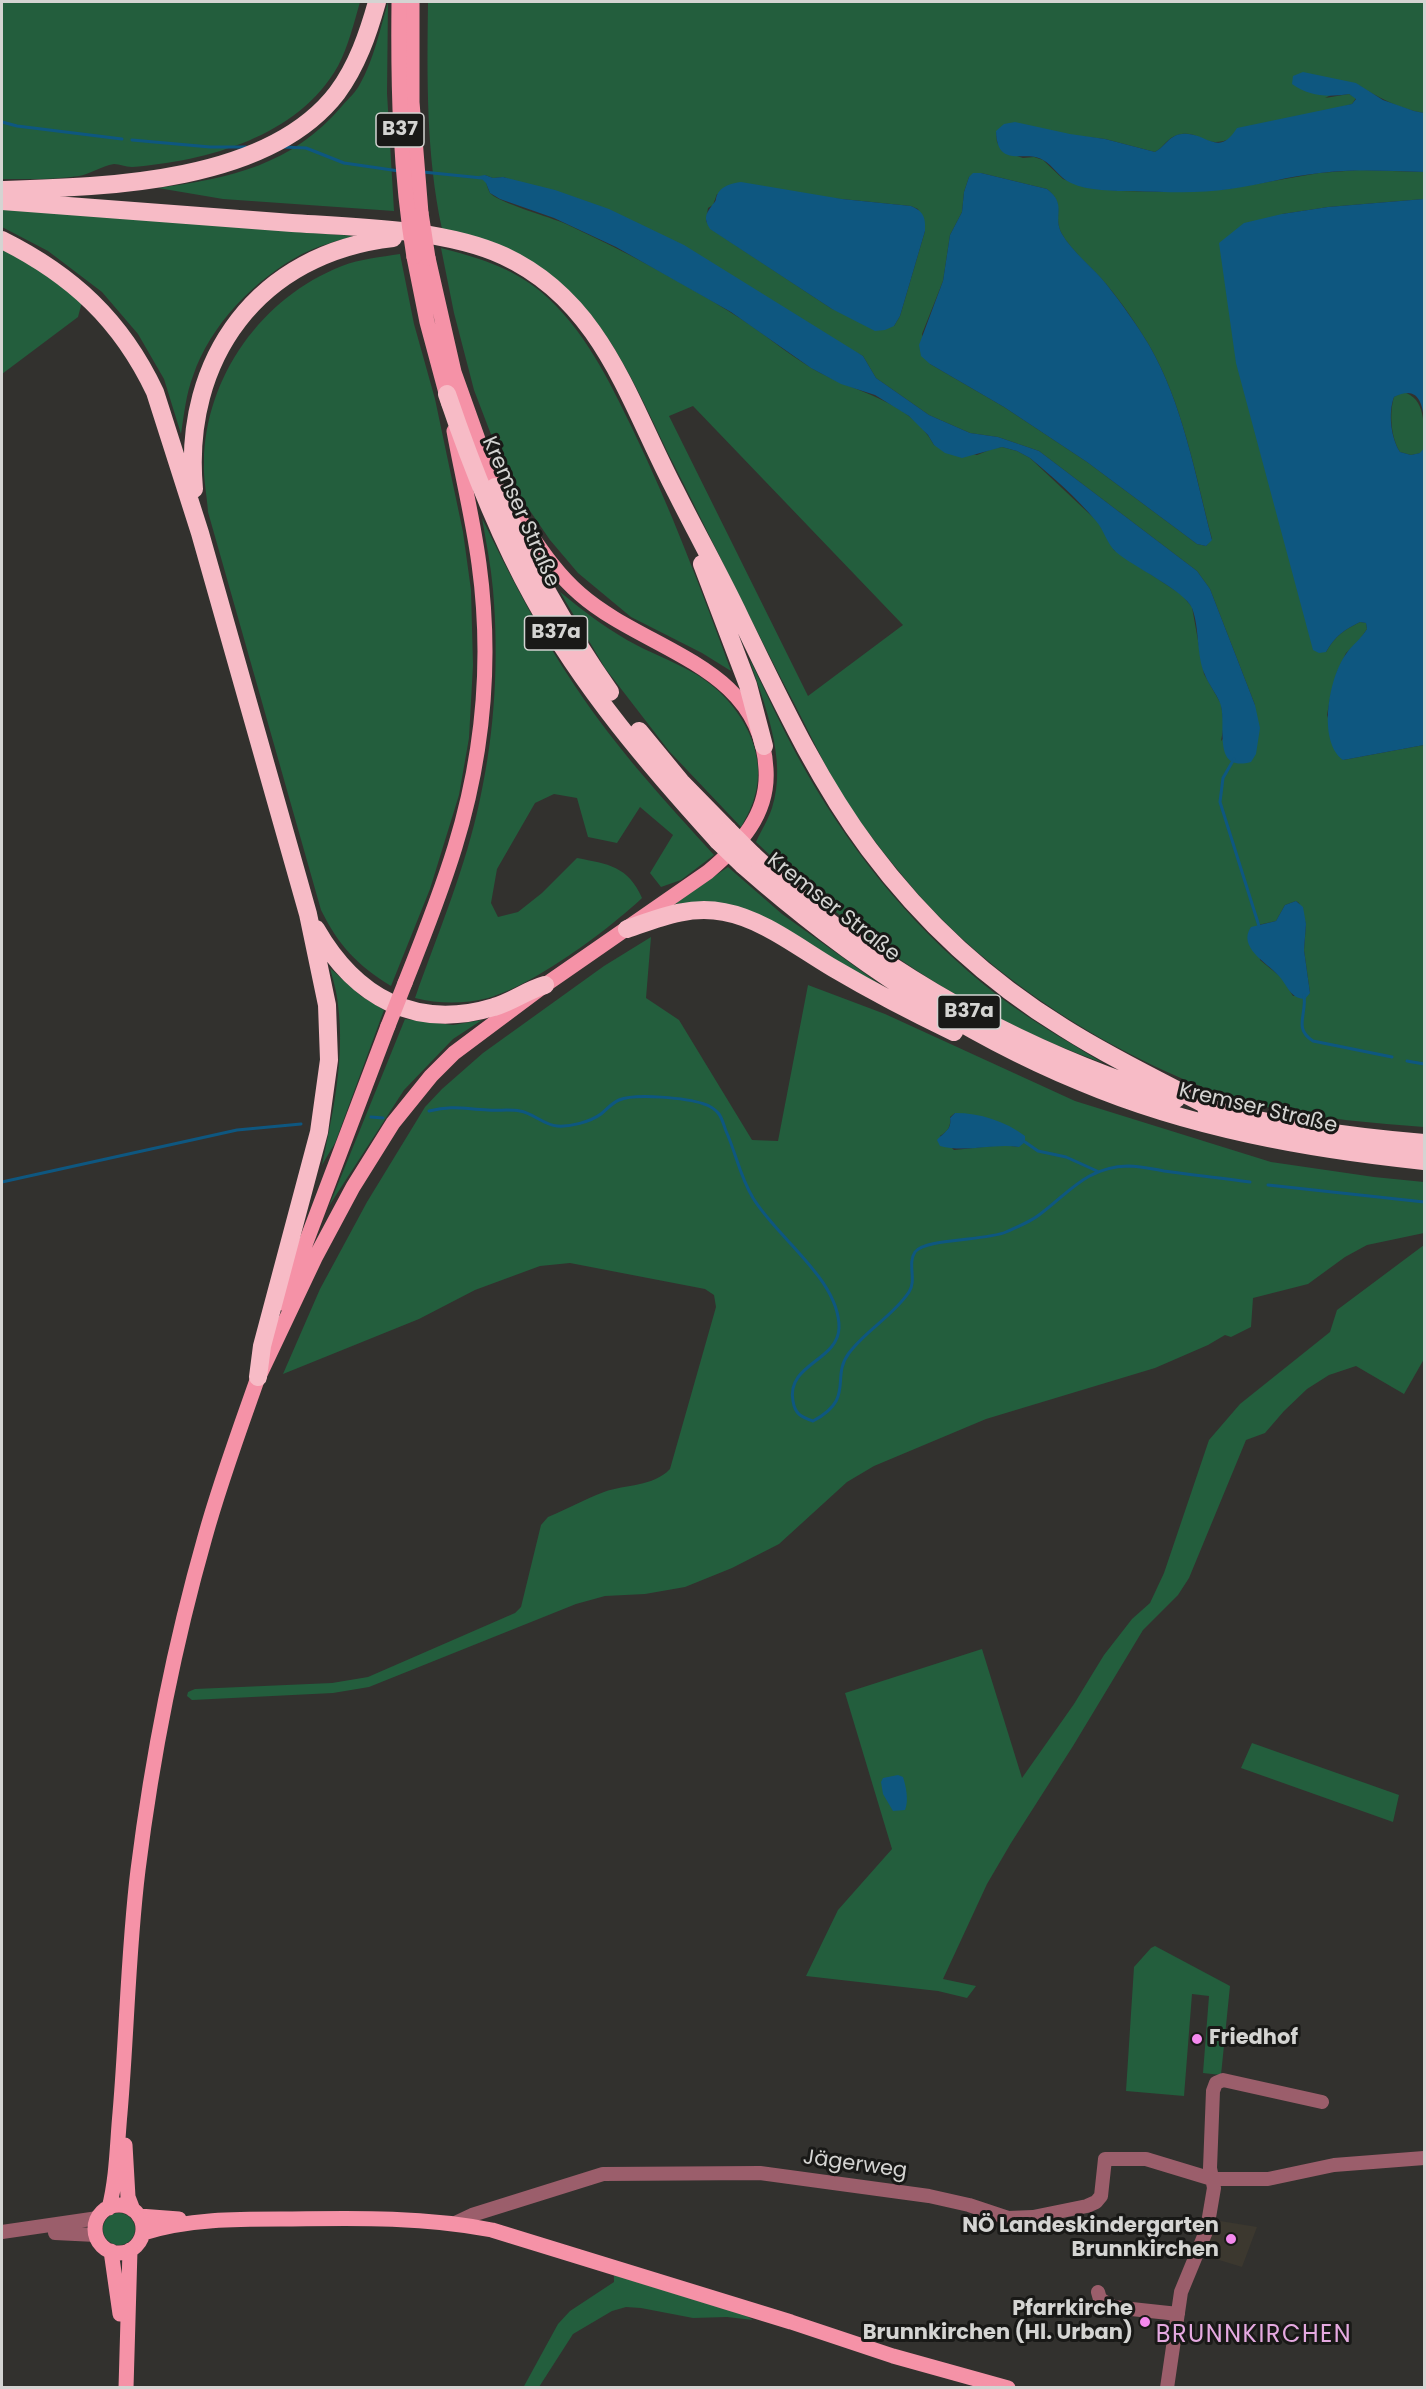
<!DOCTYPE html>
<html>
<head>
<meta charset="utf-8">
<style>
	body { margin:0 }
	#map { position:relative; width:1426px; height:2389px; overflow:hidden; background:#32312e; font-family:Poppins,sans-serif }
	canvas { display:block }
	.frame { position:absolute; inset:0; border:3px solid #d4d4d2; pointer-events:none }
</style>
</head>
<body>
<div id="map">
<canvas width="1426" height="2389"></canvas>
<div class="frame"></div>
</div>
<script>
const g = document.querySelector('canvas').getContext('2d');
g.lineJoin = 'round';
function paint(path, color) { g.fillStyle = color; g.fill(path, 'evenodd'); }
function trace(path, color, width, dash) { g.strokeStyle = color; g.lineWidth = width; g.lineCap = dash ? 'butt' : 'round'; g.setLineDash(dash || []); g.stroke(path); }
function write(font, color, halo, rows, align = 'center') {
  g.font = font + ' Poppins,sans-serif'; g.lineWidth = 6; g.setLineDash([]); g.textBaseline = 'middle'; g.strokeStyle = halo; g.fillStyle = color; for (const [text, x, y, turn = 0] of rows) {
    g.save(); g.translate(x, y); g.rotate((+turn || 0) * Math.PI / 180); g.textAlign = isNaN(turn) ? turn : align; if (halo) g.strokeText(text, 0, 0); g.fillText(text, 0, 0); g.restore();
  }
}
paint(new Path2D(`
	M1214 2220 1257 2227 1242 2267 1206 2256Z`), '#3c382f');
paint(new Path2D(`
	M2 2H360C354 23 348 47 338 66 298 137 207 161 132 167 125 167 120 164 114 164 101 166 91 174 79 176 54 180 27 179 2 179Z
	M388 2 387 93 394 211 223 199 158 188C231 178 292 165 342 106 348 99 356 92 360 84 374 59 380 29 388 2Z
	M428 2H1424V113C1399 109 1377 97 1355 83L1325 98 1349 94 1356 98 1352 104 1231 138C1205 151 1200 128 1177 135 1167 138 1164 147 1155 152L1105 139 1070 135 996 132 997 142 1002 151 1023 158 1034 157 1043 160 1063 179 1085 187 1120 191 1174 192 1227 189 1319 173 1359 170 1424 172V199L1328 207 1282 214 1326 652C1335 636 1344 630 1360 622L1366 623 1367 629 1358 642 1346 653 1337 672 1331 694 1327 715 1343 760 1424 745V1127C1359 1122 1283 1116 1221 1094 1104 1051 980 972 902 875 878 846 854 815 835 783 821 758 809 732 796 707 754 627 715 546 674 465 646 409 621 346 578 300 542 261 493 238 442 229 426 154 427 78 428 2ZM981 173 1047 189C1067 205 1052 216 1062 234 1072 252 1094 269 1107 285 1122 303 1137 325 1149 345 1183 404 1195 474 1212 539L1206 546 1197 544 1087 462 1004 407 930 364 922 334 943 281 950 235 962 212 964 192 969 177ZM485 175 493 178 504 177 863 356 876 378 929 415 970 433 998 437 1039 451 1197 571 1210 589 1255 705 1221 741 1224 725 1221 704 1204 674 1192 607 1182 595 1114 550 1098 522 1030 458 1017 451 1002 447 992 449 977 455 934 445C909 399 854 393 813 369 784 352 759 329 730 312 677 279 622 250 566 224 550 217 499 203 490 193 487 188 486 181 485 175ZM717 194 842 199 911 206 918 209 925 231 900 316 894 326 832 309 711 229 706 221 708 208 713 205ZM693 406 903 625 808 696 669 416ZM1296 901 1299 903 1306 924 1304 950 1310 993 1293 996 1282 978 1260 960 1258 925 1276 921 1285 905Z
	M2 209 354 236C336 241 318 246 302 254 255 279 210 325 193 376 186 394 184 415 181 434L164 379 138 334 102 292 48 251 2 227Z
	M2 245 83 298 78 317 2 374Z
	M441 248C476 257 511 267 540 291 584 328 609 380 633 430 671 509 701 589 731 671L702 653 631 617 578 573 550 540 508 479 474 390 454 313Z
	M400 254 414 324 435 399 463 532 471 590 473 665 469 738 459 795 430 889 391 986C356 964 339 946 321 910L208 512C207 496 203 478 204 462 205 377 262 297 342 266 360 259 381 257 400 254Z
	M1403 392C1426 398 1424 425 1424 448L1421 453 1411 455 1400 452C1391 438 1389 413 1394 397Z
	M482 518C510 576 539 632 575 686 615 747 665 801 714 855L681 880 661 887 650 873 673 835 640 807 617 843 588 837 577 798 554 794 535 803 497 869 491 903 498 917 518 912 542 893 577 858C608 864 628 866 642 898 607 931 534 985 488 998 464 1004 439 1004 415 998 438 933 466 867 480 799 495 731 499 659 493 590 491 566 486 542 482 518Z
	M560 592C581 609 603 626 627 640 648 652 671 660 692 672 736 696 772 751 753 802 750 811 745 819 741 827L669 751 605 668Z
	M749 658C766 692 781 726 799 759 846 845 907 921 982 983 1019 1014 1062 1038 1103 1063 971 1016 857 939 756 842 761 831 768 820 772 808 788 759 764 704 749 658Z
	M728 867 782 914 892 993 706 902 674 904Z
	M651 937 646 998 679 1020 752 1140 778 1141 808 985 885 1014 1075 1101 1271 1162 1374 1177 1424 1182V1233L1367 1245 1345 1257 1308 1284 1253 1298 1251 1327 1231 1337 1225 1335 1208 1345 1155 1368 986 1419 874 1466 847 1482 779 1544 732 1568 685 1587 645 1594 605 1596 576 1604 369 1687 333 1693 192 1700 187 1696 188 1692 195 1689 332 1683 368 1677 515 1613 521 1607 541 1525 548 1517C567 1509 585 1499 604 1492 626 1484 653 1487 670 1469L716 1307 714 1295 705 1289 570 1263 540 1266 475 1290 419 1319 283 1374 320 1289 367 1202 425 1107 442 1089 483 1053 604 966ZM955 1113 1019 1147 1003 1145 954 1150 940 1136C948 1131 951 1127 950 1117Z
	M330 968 361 996 384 1010 335 1143 322 1165C333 1113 345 1058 338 1005 337 992 333 980 330 968Z
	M405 1019 453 1025 482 1020 453 1039 404 1090 329 1206Z
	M1424 1245V1359L1404 1394 1356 1366 1329 1375 1307 1389 1284 1411 1265 1433 1246 1440 1189 1578 1178 1595 1143 1630 1073 1746 1011 1843 987 1884 943 1979 976 1986 967 1998 938 1991 806 1976 838 1910 892 1849 845 1693 982 1649 1022 1778 1074 1704 1104 1655 1132 1619 1150 1603 1164 1573 1209 1440 1240 1404 1330 1332 1337 1310Z
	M1252 1743 1399 1795 1393 1822 1241 1768Z
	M1155 1946 1230 1986 1221 2075 1203 2073 1209 1996 1192 1994 1184 2096 1126 2091 1134 1967 1151 1948Z
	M103 2229a16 16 0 1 1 32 0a16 16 0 1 1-32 0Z
	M614 2275 745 2315 753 2320 727 2317 693 2318 641 2308 626 2307 612 2311 573 2334 539 2387 523 2388 558 2324 570 2311 614 2282Z`), '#235e3d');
paint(new Path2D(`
	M1303 72 1356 83 1383 100 1414 111 1424 113V172C1389 171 1354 169 1320 173 1289 176 1260 185 1230 189 1198 194 1165 192 1134 191 1114 191 1088 191 1071 183 1059 178 1053 165 1043 160 1025 149 997 170 996 131L1004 124 1015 122 1070 134 1105 139 1155 152C1166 146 1169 135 1182 134 1206 131 1218 159 1237 128L1352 104 1356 99 1349 94C1328 97 1310 97 1292 84L1293 76Z
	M973 173H981L1047 189C1068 205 1052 216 1062 234 1073 253 1094 268 1107 285 1122 304 1137 325 1149 345 1183 404 1195 474 1212 540L1206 546 1197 544 1087 462 1004 407 930 364 921 356 919 345 943 281 950 235 962 212 964 192 969 177Z
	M485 175 493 178 503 177 555 190 609 209 684 245 863 356 876 378 929 415 970 433 998 437 1039 451 1197 571 1210 589 1255 705 1260 728 1256 754 1251 762C1210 773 1228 723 1220 703 1216 693 1209 685 1205 675 1196 655 1200 629 1192 608 1185 591 1132 566 1116 552 1107 544 1104 530 1096 521 1077 498 1053 477 1030 458L1017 451 1002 447 962 458 945 453 934 445 928 435 909 416 875 395 841 384 811 368 731 312 616 247 554 218 500 199 490 193 486 183 479 176Z
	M741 182 842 199 911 206C923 211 926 217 925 231L900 316 894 326 885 330 875 331 832 309 710 229C703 217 706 214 713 204 717 200 715 200 717 195 721 186 732 183 741 182Z
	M1424 199V419C1422 400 1416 386 1394 397 1388 413 1391 438 1400 452L1411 455 1420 453 1424 448V745L1343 760C1317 741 1329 677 1346 654 1352 645 1361 639 1367 629L1366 623 1360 622C1344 630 1335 636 1326 652L1319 653 1313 650 1236 363 1219 243 1244 223 1282 214 1328 207Z
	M1296 901 1303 907 1306 924 1304 950 1310 993 1305 999C1290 999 1287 984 1278 975 1267 963 1237 947 1251 927L1276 921 1285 905Z
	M955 1113C980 1113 1005 1121 1025 1136V1142L1019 1147C993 1143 966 1153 940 1146L937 1140C944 1132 952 1130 950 1118Z
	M898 1775 903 1777C906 1786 909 1801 905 1810L893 1811 883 1794 881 1782 883 1778Z`), '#0e5780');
trace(new Path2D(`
	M2 122 17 126 122 139
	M132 140 210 147H246
	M283 147 306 148 344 163 399 171
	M423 172 482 178
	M1234 759 1223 778 1220 802 1259 926
	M1304 995C1307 1015 1293 1028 1313 1041L1392 1057
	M1407 1061 1424 1064
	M429 1111C453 1105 464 1109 488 1110 498 1111 509 1109 520 1111 533 1113 544 1125 557 1126 570 1127 590 1122 601 1114 607 1109 612 1103 619 1100 635 1093 687 1098 704 1104 709 1105 716 1110 719 1114 722 1118 724 1126 726 1131 736 1153 740 1177 753 1198 777 1238 840 1280 839 1328 838 1361 786 1364 793 1401 795 1414 801 1417 813 1421 856 1398 830 1378 849 1353 866 1330 893 1316 909 1292 917 1280 907 1264 915 1252 925 1238 986 1241 1006 1232 1017 1227 1030 1222 1039 1215 1069 1193 1086 1167 1128 1166 1140 1166 1153 1169 1164 1171 1193 1175 1222 1178 1250 1182
	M371 1117 383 1118
	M1025 1142 1038 1151 1066 1157 1097 1171
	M2 1182 237 1130 301 1124
	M1268 1185 1424 1202`), '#0e5780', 3);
trace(new Path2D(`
	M455 2223 472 2215 603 2174 760 2173 929 2196 969 2205 1008 2218 1033 2217 1087 2206 1096 2202 1101 2196 1105 2159H1146L1212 2179H1268L1334 2165 1424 2158
	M2 2232 98 2218
	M55 2233 96 2235
	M1098 2292 1100 2299 1113 2307 1178 2314
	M1167 2388 1181 2292 1207 2229 1214 2188 1210 2168 1213 2091 1216 2083 1223 2080 1322 2102`), '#9b5e6b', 14);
trace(new Path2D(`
	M412 2V102L421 213
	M414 257 427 322 449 404
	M405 983C423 938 441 893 455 847 483 756 492 659 479 564 473 519 462 475 454 431
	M283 1303 388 1026
	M261 1372 315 1258 353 1187 393 1123 431 1076 454 1053 545 985 708 872C740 845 769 814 766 769 761 665 645 651 580 594 544 563 526 522 495 487L454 372 428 258
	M125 2145 128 2197 133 2210
	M95 2229a24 24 0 1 1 48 0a24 24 0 1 1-48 0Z
	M109 2208C117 2177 117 2145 120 2113 127 2032 128 1951 138 1870 152 1758 174 1646 205 1537 221 1479 242 1423 262 1366
	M139 2216 179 2219
	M143 2233C190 2218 243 2219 292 2219 359 2218 426 2217 492 2230L791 2322 893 2356 1008 2388
	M111 2251 120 2314
	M126 2388 130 2250`), '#f592a7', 15);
trace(new Path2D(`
	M2 190C106 187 268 183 337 93 357 66 368 34 377 2
	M2 201C98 209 195 216 292 223 357 227 445 229 504 256 603 302 629 403 676 492 697 534 720 575 740 617 779 697 816 778 869 849 922 920 989 982 1064 1028 1113 1059 1166 1084 1218 1111
	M2 240C72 275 121 320 155 392L200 533 308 914 327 1005 329 1060 319 1132 262 1346 258 1377
	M447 394C471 465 498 534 534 599 583 688 650 766 718 841
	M495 487C527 559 565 628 610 692
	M194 489C182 358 259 253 393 238
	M702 564 748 685 764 746
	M639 731 681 782 728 830
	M753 855C779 879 805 902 832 924 936 1002 1052 1061 1176 1099
	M743 865C845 955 955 1030 1081 1082 1190 1128 1308 1149 1424 1161
	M316 929C355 997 415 1031 494 1007 512 1002 527 990 545 985
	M627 929C659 918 689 905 724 912 763 919 799 948 833 968 872 991 912 1012 954 1032
	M1206 1108C1278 1127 1351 1137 1424 1143`), '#f7bbc6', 18);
trace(new Path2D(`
	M399 2C398 88 400 172 414 257
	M421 213 428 258
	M388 1026 405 983`), '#f592a7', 15);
trace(new Path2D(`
	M728 830 753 855
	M718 841 743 865`), '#f7bbc6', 18);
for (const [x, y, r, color] of [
	[1197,2039,6,"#f589ee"],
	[1231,2239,6,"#f589ee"],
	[1145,2322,6,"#f589ee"]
]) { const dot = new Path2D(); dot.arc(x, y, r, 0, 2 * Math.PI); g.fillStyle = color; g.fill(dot); trace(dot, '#191917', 2); }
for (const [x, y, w] of [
	[400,130,48],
	[556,633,63],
	[969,1012,63]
]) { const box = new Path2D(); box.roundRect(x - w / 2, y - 17, w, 34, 4.5); g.fillStyle = '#191917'; g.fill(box); trace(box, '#d4d4d2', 1.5); }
write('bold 20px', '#d4d4d2', null, [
	["B37",400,130],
	["B37a",556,633],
	["B37a",969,1012]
]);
write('21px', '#d4d4d2', '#191917', [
	["Kremser Straße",520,512,66],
	["Kremser Straße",833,908,38],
	["Kremser Straße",1258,1109,13],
	["Jägerweg",855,2165,8]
]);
write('bold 21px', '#d4d4d2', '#191917', [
	["Friedhof",1209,2039,"left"],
	["NÖ Landeskindergarten",1219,2227],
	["Brunnkirchen",1219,2251],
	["Pfarrkirche",1133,2310],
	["Brunnkirchen (Hl. Urban)",1133,2334]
], 'right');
g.letterSpacing = '1.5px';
write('24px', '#e5a9e0', '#191917', [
	["BRUNNKIRCHEN",1254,2336]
]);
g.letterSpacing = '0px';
</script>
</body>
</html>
